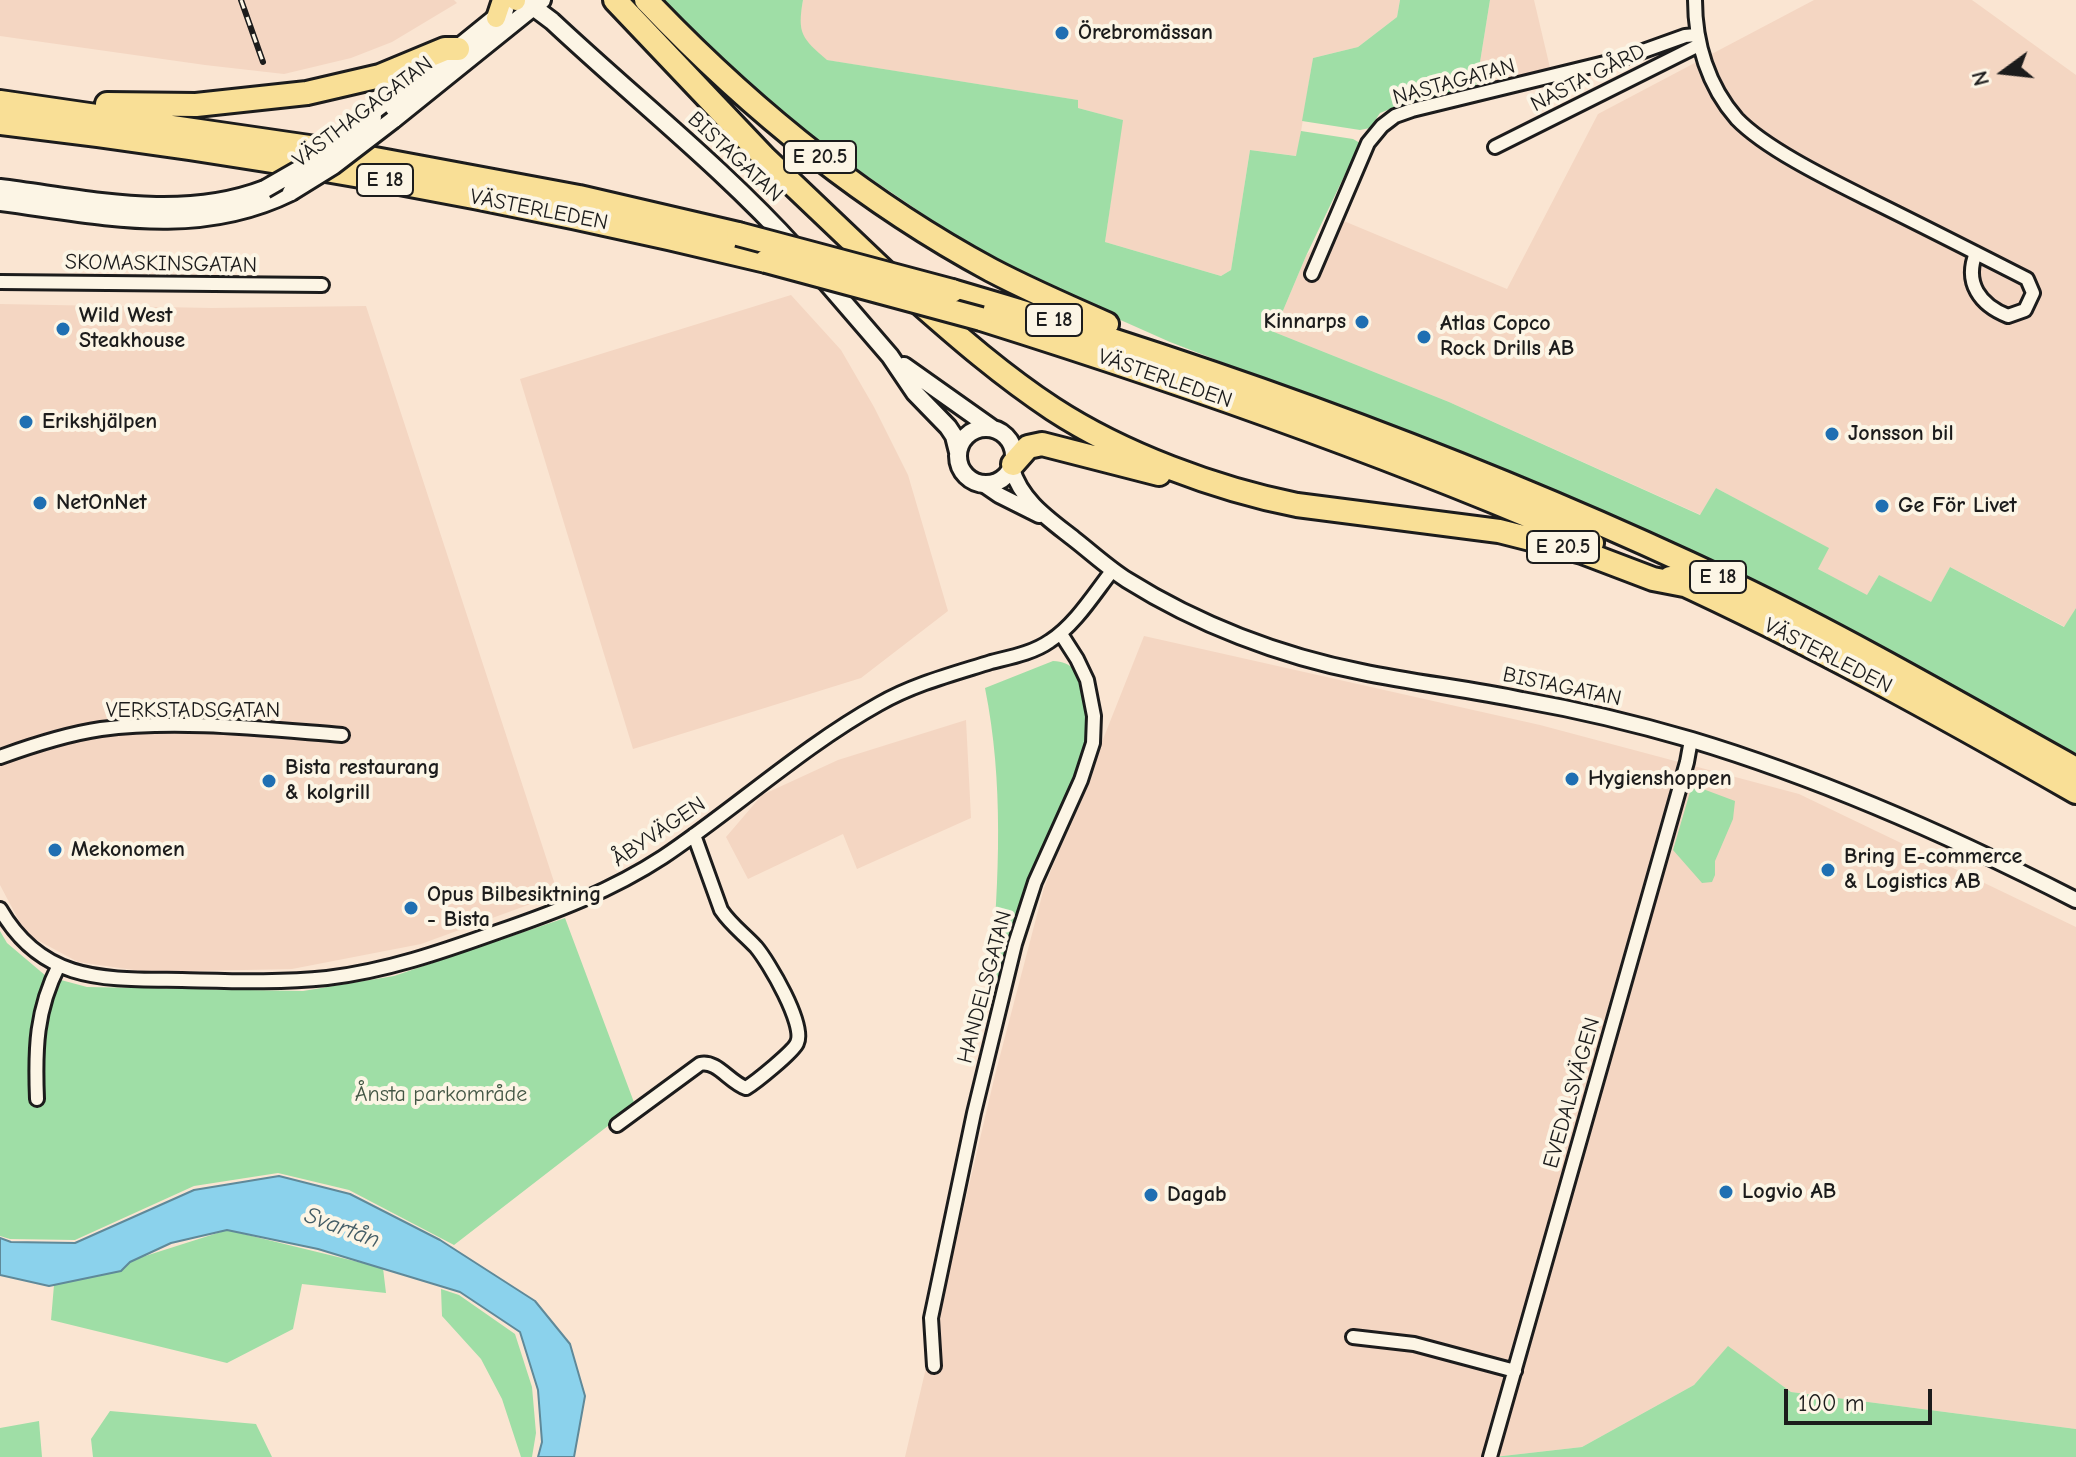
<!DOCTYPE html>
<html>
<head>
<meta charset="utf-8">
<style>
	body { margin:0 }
	#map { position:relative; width:2076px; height:1457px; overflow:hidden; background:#fae5d2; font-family:"Comic Neue",sans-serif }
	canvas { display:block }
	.north { position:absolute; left:1964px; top:32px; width:80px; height:80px; -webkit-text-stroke:6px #fcf5e5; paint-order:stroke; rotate:255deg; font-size:22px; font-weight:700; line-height:32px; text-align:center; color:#1c1c1c }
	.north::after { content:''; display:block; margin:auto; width:28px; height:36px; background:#1c1c1c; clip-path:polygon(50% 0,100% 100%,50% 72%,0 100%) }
	.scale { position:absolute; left:1784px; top:1389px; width:148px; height:36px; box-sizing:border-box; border:4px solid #1c1c1c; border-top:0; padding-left:10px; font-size:24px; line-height:28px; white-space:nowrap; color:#1c1c1c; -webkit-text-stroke:6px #fcf5e5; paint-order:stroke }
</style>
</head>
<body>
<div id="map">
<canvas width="2076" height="1457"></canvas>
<div class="north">N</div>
<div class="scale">100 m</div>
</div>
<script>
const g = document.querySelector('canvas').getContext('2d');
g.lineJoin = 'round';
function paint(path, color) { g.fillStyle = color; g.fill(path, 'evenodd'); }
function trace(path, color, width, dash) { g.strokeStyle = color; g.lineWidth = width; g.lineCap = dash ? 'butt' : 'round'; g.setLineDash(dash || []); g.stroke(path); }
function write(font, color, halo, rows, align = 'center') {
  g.font = font + ' "Comic Neue",sans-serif'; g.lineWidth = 8; g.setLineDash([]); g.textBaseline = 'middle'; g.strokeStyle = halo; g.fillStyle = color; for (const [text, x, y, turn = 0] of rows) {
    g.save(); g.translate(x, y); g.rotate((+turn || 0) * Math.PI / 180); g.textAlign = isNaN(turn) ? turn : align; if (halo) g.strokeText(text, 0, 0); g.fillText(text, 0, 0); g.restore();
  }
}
paint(new Path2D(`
	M0 0H454L457 3 392 42 351 58 284 74 205 65 0 36Z
	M803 0H1400L1397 17 1358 47 1313 58 1297 156 1250 150 1231 270 1221 276 1105 242 1122 120 1078 108 1077 100 826 60 803 39 799 23Z
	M1490 0H1534L1551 72 1476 87Z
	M1814 0H1972L2076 75V608L2065 627 1950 567 1931 603 1879 575 1867 596 1818 569 1828 548 1716 488 1701 515 1449 402 1274 332 1306 256 1339 219 1507 289 1598 114Z
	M791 295 841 350 874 407 908 475 948 611 861 678 633 749 520 379Z
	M0 304 212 308 366 306 558 894 421 944 292 969 148 972 78 962 26 934 0 885Z
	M1144 636 1540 725 1799 794 2076 927V1429L1791 1392 1728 1347 1694 1385 1582 1447 1494 1457H905L995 1075 1044 888Z
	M966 720 971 818 857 869 843 834 748 879 726 837 762 795 838 760Z`), '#f4d6c2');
paint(new Path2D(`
	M661 0H803C797 34 802 38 827 60L1078 100V108L1123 120 1105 242 1221 276 1231 270 1250 150 1296 156 1301 131 1353 139 1360 143 1306 256 1274 332 1449 402 1700 515 1716 488 1829 548 1818 569 1867 595 1879 575 1931 602 1950 567 2064 627 2076 608V754L1777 593 1649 533 1519 477 1170 342 1071 298 963 241 814 140 760 95Z
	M1400 0H1490L1476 87 1405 103 1380 113 1370 128 1360 130 1302 121 1313 58 1358 47 1397 17Z
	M1053 661C1091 661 1090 717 1087 745L1000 979 991 975C999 879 1004 782 985 688Z
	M1695 786 1735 801 1733 819 1715 861V875L1712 882 1702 883 1673 850 1690 792Z
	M565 918 635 1105 454 1245 349 1190 278 1173 194 1186 75 1240 10 1239 0 1236V931L7 943 46 976 87 987 303 991 394 976Z
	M227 1230 383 1268 386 1293 302 1284 293 1329 227 1363 51 1320 54 1285Z
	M441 1289 459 1295 515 1334 532 1387 536 1433 532 1457H521L502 1399 481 1359 442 1316Z
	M1728 1346 1791 1392 2076 1429V1457H1494L1582 1447 1694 1385Z
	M110 1411 256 1424 272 1457H93L91 1439Z
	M39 1421 42 1457H0V1428Z`), '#9fdea6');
const water = new Path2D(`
	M279 1176 350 1194 440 1240 535 1301 570 1344 585 1396 574 1457H538L542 1442 538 1390 520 1332 460 1292 318 1249 227 1230 171 1243 130 1262 121 1271 49 1286 0 1275V1238L11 1242 75 1243 194 1190Z`);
paint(water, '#8bd2ec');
trace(water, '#5f8999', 2);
const minor = new Path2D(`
	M1695 0C1695 43 1708 86 1737 119 1766 149 1830 180 1868 199 1921 225 1974 252 2027 279L2033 293 2025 310 2008 316C1980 305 1964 283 1976 253
	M1495 147 1699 45
	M1312 274 1368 143 1382 126 1395 116 1412 110 1621 59 1685 36 1696 35
	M0 282 322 285
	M0 757C33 745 67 734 101 729 178 719 265 729 342 735
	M0 909C43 984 107 979 182 980 230 981 279 983 327 978 386 971 441 952 497 932 555 912 611 891 663 857 736 808 802 747 879 704 914 684 953 674 991 662 1011 657 1033 653 1050 641 1075 625 1094 594 1112 571
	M37 1099C35 1049 36 1010 59 965
	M617 1125 700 1064C717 1060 729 1082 746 1088 756 1082 793 1052 797 1043 806 1025 768 961 756 947 744 934 731 925 721 910L694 835
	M1353 1337 1414 1344 1515 1371
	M934 1366 931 1318 974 1113 1015 944 1035 882 1081 780 1093 743 1094 716 1087 680 1077 659 1061 634
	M1490 1457 1687 762 1691 740`);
const tertiary = new Path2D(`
	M1012 469C1021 501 1050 520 1074 539 1092 553 1108 568 1127 580 1197 624 1280 656 1362 672 1415 683 1469 689 1522 700 1579 710 1637 724 1692 740 1825 780 1953 837 2076 900
	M983 484 999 495 1039 515`);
const secondary = new Path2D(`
	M516 1 528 3 552 21C634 98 722 167 797 250
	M373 117 505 10
	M393 120 542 0
	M0 188C88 199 179 222 265 189
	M0 202C100 215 196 239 291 192
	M821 276 890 356 915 393 948 427 954 436 958 452
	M904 366 993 429
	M958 456a28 28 0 1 1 56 0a28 28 0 1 1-56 0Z`);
const primary = new Path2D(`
	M515 0 516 1
	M496 18 502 0`);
const motorway = new Path2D(`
	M615 0 765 158 888 275
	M646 0C746 105 863 201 991 270 1029 290 1068 307 1107 324
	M0 102 316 148 579 197 738 234
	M107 104 196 105 307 93 380 76 445 49H458
	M0 123C258 153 514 200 766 261
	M952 291C1220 369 1483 465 1735 585 1851 641 1963 706 2076 769
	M914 298C958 337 1003 376 1053 409 1122 454 1216 489 1297 505L1499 531 1582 552 1653 579 1684 585
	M981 319C1188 384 1393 456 1592 543
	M1013 464 1028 447 1042 444 1159 474
	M1670 578C1810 642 1943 716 2076 792`);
trace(minor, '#1c1c1c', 18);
trace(tertiary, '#1c1c1c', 20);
trace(secondary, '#1c1c1c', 22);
trace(primary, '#1c1c1c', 24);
trace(motorway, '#1c1c1c', 28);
trace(minor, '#fcf5e5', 12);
trace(tertiary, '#fcf5e5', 14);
trace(secondary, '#fcf5e5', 16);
trace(primary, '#f9df96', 18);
trace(motorway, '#f9df96', 22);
const rail = new Path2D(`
	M241 0 263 62`);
trace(rail, '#1c1c1c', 6);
trace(rail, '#fcf5e5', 3, [9]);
const secondaryBridge = new Path2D(`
	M265 189 319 158 373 117
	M291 192 333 166 393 120`);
const motorwayBridge = new Path2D(`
	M738 234 952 291
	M766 261 981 319`);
trace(secondaryBridge, '#1c1c1c', 22, []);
trace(motorwayBridge, '#1c1c1c', 28, []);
trace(secondaryBridge, '#fcf5e5', 16);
trace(motorwayBridge, '#f9df96', 22);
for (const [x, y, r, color] of [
	[1062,33,8,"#1f6fb2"],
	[1362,322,8,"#1f6fb2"],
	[63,329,8,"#1f6fb2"],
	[1424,337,8,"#1f6fb2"],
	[26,422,8,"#1f6fb2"],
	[1832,434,8,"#1f6fb2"],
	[40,503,8,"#1f6fb2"],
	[1882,506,8,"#1f6fb2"],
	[1572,779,8,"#1f6fb2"],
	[269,781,8,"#1f6fb2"],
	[55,850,8,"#1f6fb2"],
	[1828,870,8,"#1f6fb2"],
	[411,908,8,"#1f6fb2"],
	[1726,1192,8,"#1f6fb2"],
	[1151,1195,8,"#1f6fb2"]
]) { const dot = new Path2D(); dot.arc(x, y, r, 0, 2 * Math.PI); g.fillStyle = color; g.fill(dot); trace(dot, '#fcf5e5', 3); }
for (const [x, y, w] of [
	[820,157,72],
	[385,180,56],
	[1054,320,56],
	[1563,547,72],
	[1718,577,56]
]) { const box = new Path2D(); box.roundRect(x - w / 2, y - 16, w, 32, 6); g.fillStyle = '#fcf5e5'; g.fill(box); trace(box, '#1c1c1c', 2); }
write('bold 20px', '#1c1c1c', null, [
	["E 20.5",820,157],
	["E 18",385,180],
	["E 18",1054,320],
	["E 20.5",1563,547],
	["E 18",1718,577]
]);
write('bold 22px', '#1c1c1c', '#fcf5e5', [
	["Örebromässan",1078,33],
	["Wild West",79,316],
	["Steakhouse",79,341],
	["Kinnarps",1346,322,"right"],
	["Atlas Copco",1440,324],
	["Rock Drills AB",1440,349],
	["Erikshjälpen",42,422],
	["Jonsson bil",1848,434],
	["NetOnNet",56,503],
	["Ge För Livet",1898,506],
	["Bista restaurang",285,768],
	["& kolgrill",285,793],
	["Hygienshoppen",1588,779],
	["Mekonomen",71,850],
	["Bring E-commerce",1844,857],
	["& Logistics AB",1844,882],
	["Opus Bilbesiktning",427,895],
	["- Bista",427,920],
	["Logvio AB",1742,1192],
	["Dagab",1167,1195]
], 'left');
write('22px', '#1c1c1c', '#fcf5e5', [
	["NASTA GÅRD",1588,78,-27],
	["NASTAGATAN",1454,82,-15],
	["VÄSTHAGAGATAN",363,112,-37],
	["BISTAGATAN",735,157,43],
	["VÄSTERLEDEN",539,210,11],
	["SKOMASKINSGATAN",161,264,1],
	["VÄSTERLEDEN",1165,379,19],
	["VÄSTERLEDEN",1828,656,27],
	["BISTAGATAN",1562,687,12],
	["VERKSTADSGATAN",193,711],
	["ÅBYVÄGEN",659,832,-34],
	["HANDELSGATAN",985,987,-75],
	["EVEDALSVÄGEN",1572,1093,-74]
]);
write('22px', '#435645', '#fcf5e5', [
	["Ånsta parkområde",441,1095]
]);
write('italic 24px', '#435c65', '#fcf5e5', [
	["Svartån",342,1228,20]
]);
</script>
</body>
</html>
